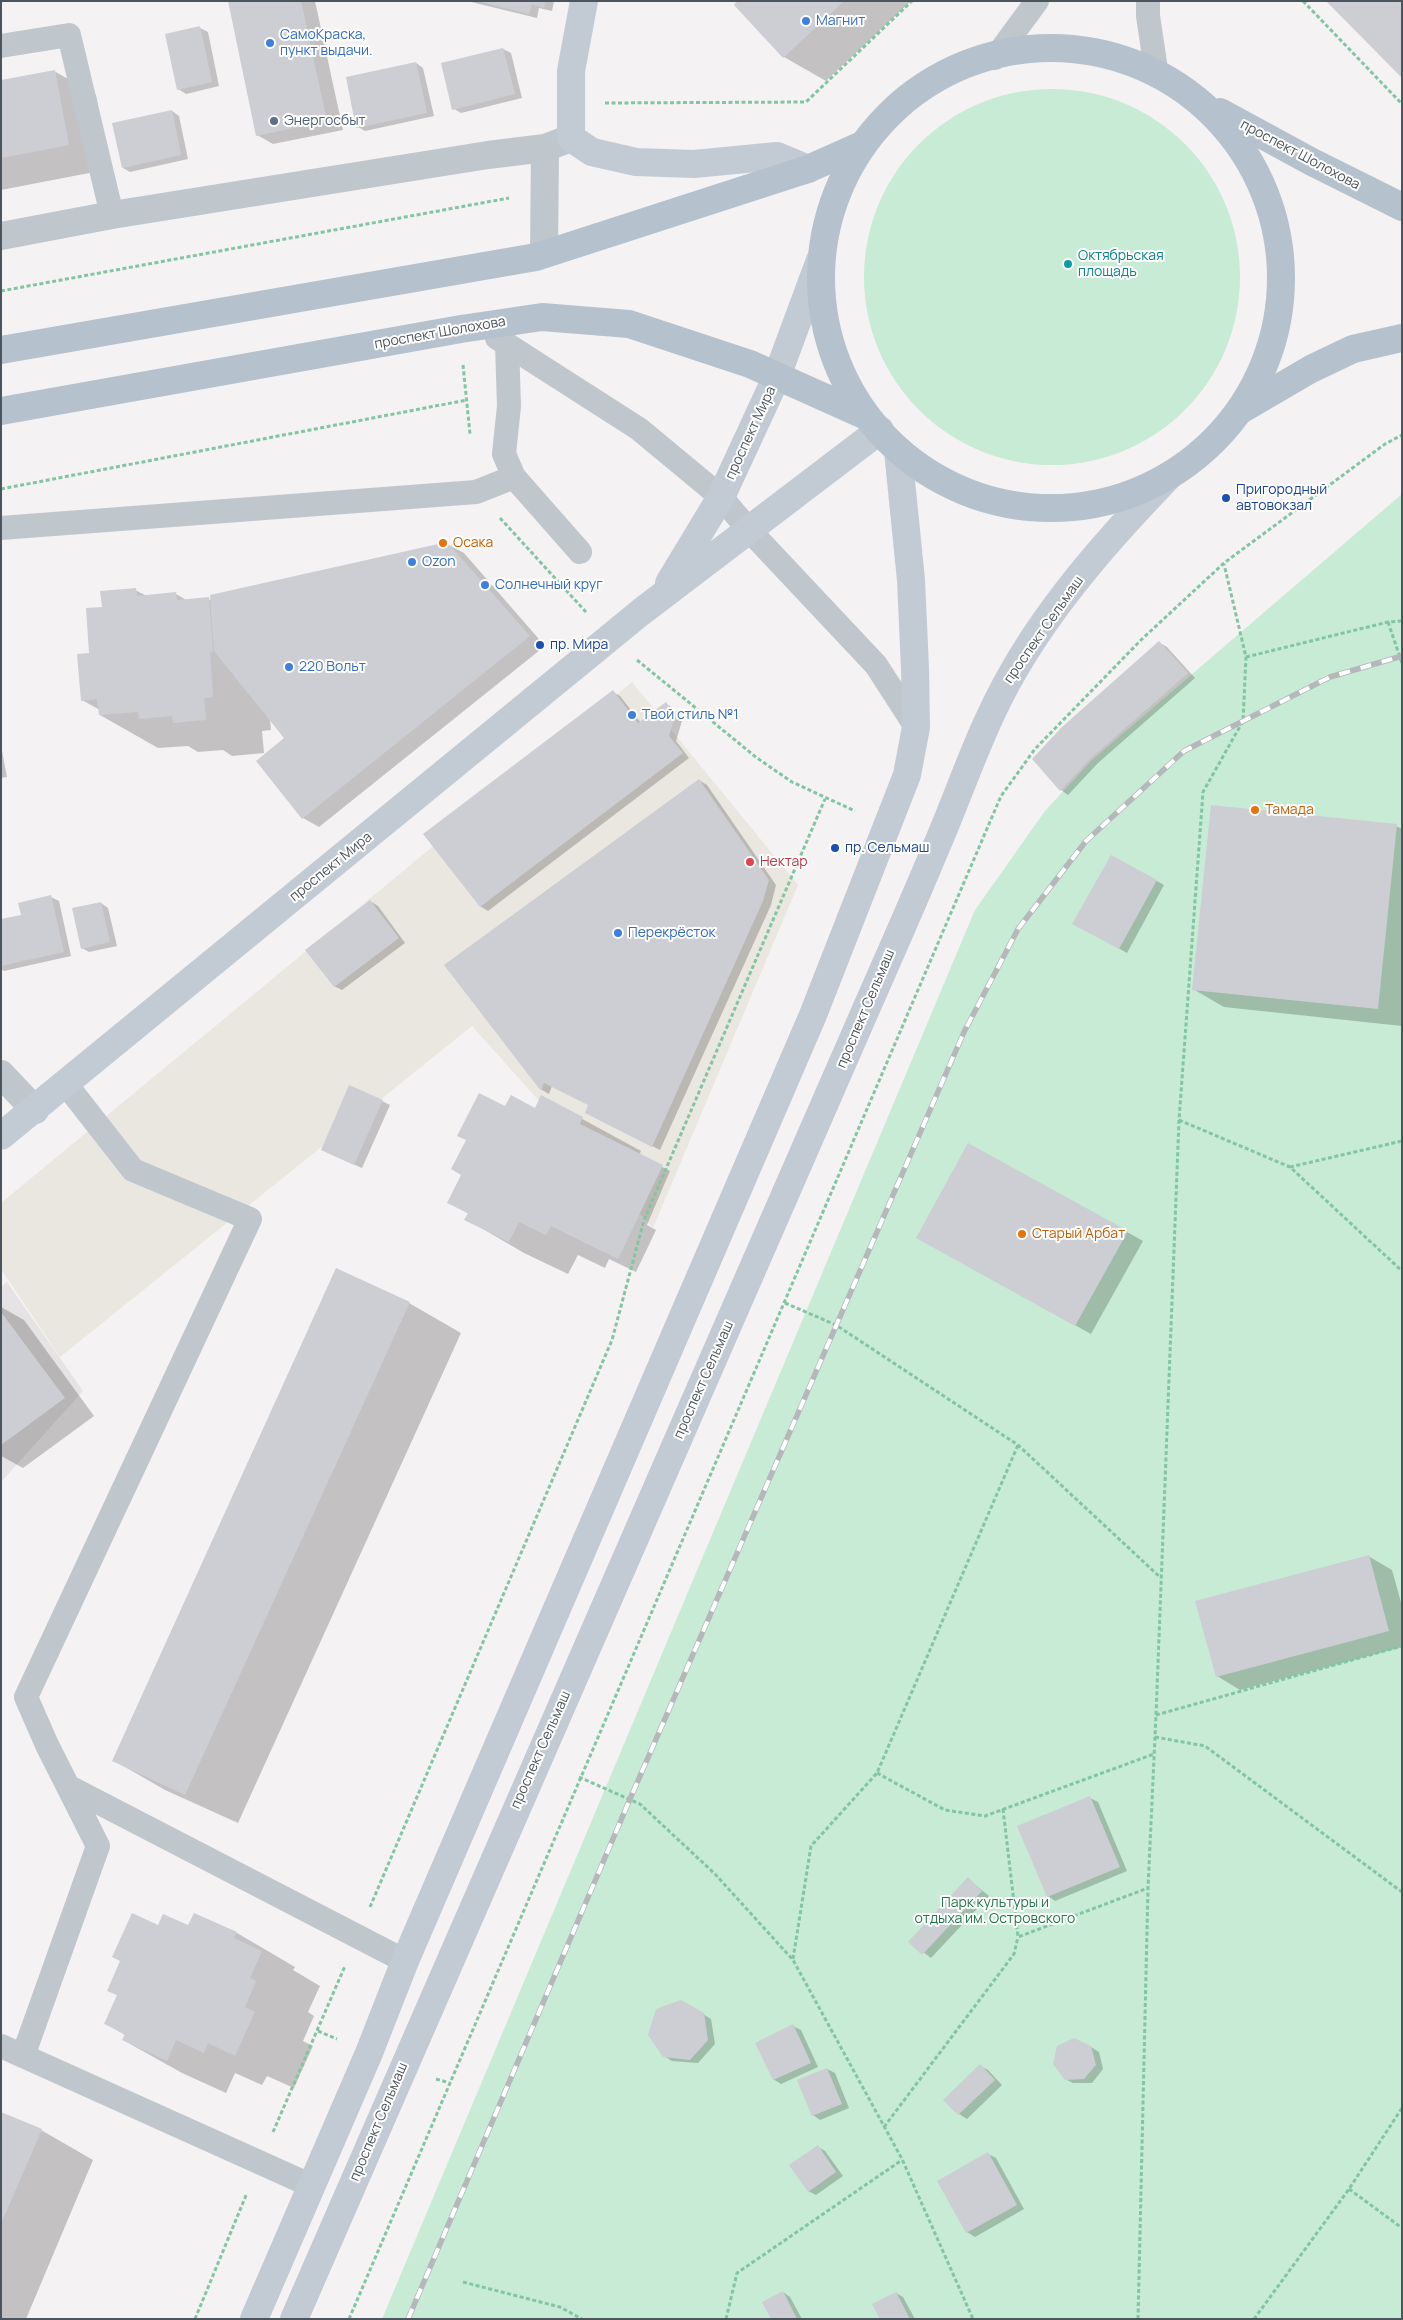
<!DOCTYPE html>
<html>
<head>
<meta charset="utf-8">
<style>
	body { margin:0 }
	#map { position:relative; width:1403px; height:2320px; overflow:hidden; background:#f4f2f2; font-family:Manrope,sans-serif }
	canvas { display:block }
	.frame { position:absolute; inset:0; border:2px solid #4c555d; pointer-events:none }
</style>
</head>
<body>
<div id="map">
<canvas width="1403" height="2320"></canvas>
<div class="frame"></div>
</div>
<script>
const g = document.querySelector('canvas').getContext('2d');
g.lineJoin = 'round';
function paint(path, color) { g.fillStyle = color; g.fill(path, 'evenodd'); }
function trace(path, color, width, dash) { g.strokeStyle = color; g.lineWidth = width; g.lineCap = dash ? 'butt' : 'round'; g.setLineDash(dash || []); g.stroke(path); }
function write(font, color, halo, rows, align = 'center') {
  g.font = font + ' Manrope,sans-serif'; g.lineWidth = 4; g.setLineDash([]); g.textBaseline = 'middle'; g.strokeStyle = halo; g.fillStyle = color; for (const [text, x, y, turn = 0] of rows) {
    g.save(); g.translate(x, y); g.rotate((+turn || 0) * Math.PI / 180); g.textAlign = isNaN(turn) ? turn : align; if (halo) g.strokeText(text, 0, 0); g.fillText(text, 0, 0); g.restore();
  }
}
paint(new Path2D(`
	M632 682 798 885 653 1228 472 1026 60 1357 1 1269V1203Z`), '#eae7e0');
paint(new Path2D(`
	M7 1282 83 1391 1 1482V1287Z`), '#e5e3e3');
paint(new Path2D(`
	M864 277a188 188 0 1 1 376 0a188 188 0 1 1-376 0Z
	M1402 494V2319H382L975 910 1045 811 1092 760Z`), '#c7ebd4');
paint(new Path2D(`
	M229 1H315L343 130 273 144 257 135Z
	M467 1H554L552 11 539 8 537 18Z
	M739 1H911L826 81 784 57Z
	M200 28 208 32 219 86 186 94 178 89Z
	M503 49 511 53 522 98 461 113 454 109Z
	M416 63 423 68 434 116 365 131 358 127Z
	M54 71 96 95 110 169 1 190V81Z
	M172 111 179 116 188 159 130 172 123 168Z
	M447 544 464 553 545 646 319 827 303 818 257 761 286 738 270 719 271 730 262 731 264 753 232 756 223 750 198 752 188 746 158 748 100 715V710L82 700 91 654 103 608 135 590 147 596 176 594 188 601 208 599 212 601Z
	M1160 643 1167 647 1195 678 1098 763 1068 795 1061 790 1033 759Z
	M613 692 620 696 641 723 666 704 673 708 682 721 676 741 689 758 488 911 480 906Z
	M1 746 7 777 1 778Z
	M699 780 707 785 776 885 771 905 660 1150 594 1117 589 1104 552 1086 549 1094 542 1090 446 965Z
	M1396 826 1402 829V1026L1224 1007 1193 989Z
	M1112 856 1164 885 1127 953 1074 923Z
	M51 897 59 901 71 956 4 971 1 969V920L22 916Z
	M370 901 378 906 405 943 342 990 334 986Z
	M101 903 108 908 117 946 89 952 82 948Z
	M542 1097 641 1151 639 1155 670 1171 647 1225 656 1230 636 1272 609 1259 605 1268 578 1255 568 1274 524 1253 466 1219 469 1214 449 1203 506 1108 536 1109Z
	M382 1101 390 1105 362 1168 330 1154Z
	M1127 1232 1143 1241 1091 1334 933 1246Z
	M409 1303 461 1333 238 1823 165 1790 113 1760Z
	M1 1307 24 1320 94 1416 23 1468 1 1456Z
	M1368 1556 1392 1570 1402 1606V1647L1240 1690 1217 1676Z
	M1090 1798 1098 1802 1127 1871 1055 1901 1048 1896Z
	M968 1879 989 1896 931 1958 910 1942Z
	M195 1915 237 1933 295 1967 293 1970 320 1986 308 2012 314 2016 303 2041 313 2046 294 2088 267 2076 262 2085 235 2073 226 2093 182 2073 123 2040 125 2035 106 2024 118 1996 108 1990 159 1926 189 1927Z
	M681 2001 711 2019 715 2044 698 2063 672 2061 664 2056Z
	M793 2026 801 2030 818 2067 781 2084 773 2079Z
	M1091 2047 1099 2052 1103 2069 1092 2083H1073L1065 2079Z
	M980 2066 988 2070 1002 2085 967 2119 959 2114 945 2100Z
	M827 2069 835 2073 849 2108 820 2120 813 2115Z
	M1 2113 41 2130 93 2160 26 2319H1Z
	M818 2147 825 2151 843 2176 816 2195 808 2191Z
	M988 2154 996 2158 1024 2209 975 2237 967 2232 939 2182Z
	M783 2292 790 2297 802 2319H773Z
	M896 2293 903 2297 915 2319H881Z`), '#0003');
paint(new Path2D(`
	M228 1H301L327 121 256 136Z
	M477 1H545L544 8 532 4 529 14Z
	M737 1H844L783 58 734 5Z
	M1326 1H1402V78Z
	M200 26 212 82 177 90 165 34Z
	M503 48 515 94 452 110 441 63Z
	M416 62 427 113 356 128 346 77Z
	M55 70 69 145 1 158V80Z
	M172 110 181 155 122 168 112 123Z
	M447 542 530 636 302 819 256 761 284 738 214 651 210 595Z
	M136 588 137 596 176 592 177 600 209 597 213 652H210L213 697 204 698 206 720 173 723 172 716 139 719 138 712 99 715 97 699 81 701 77 654 89 653 86 608 102 607 100 591Z
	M1159 641 1188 673 1090 759 1060 791 1032 759 1062 727Z
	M613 690 638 723 666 702 675 716 669 736 683 753 480 907 423 834Z
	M699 779 769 880 763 901 652 1147 585 1113 588 1105 544 1083 541 1091 444 965Z
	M1211 805 1397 824 1378 1009 1192 990Z
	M1111 855 1157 880 1119 949 1072 924Z
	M51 895 64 952 1 966V919L21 915 18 903Z
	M370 900 399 938 334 987 305 950Z
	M101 902 110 942 81 949 72 908Z
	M349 1085 383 1100 354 1165 321 1150Z
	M479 1093 505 1106 511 1095 535 1108 541 1095 583 1117 580 1124 663 1165 618 1259 551 1226 546 1235 519 1222 509 1242 464 1220 468 1213 447 1203 461 1175 451 1169 466 1140 457 1136Z
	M968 1143 1128 1231 1075 1326 916 1238Z
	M336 1268 410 1302 185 1795 112 1761Z
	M1 1312 65 1398 1 1445Z
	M1369 1555 1389 1631 1216 1677 1195 1601Z
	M1090 1796 1120 1867 1047 1897 1017 1826Z
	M968 1877 982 1891 922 1955 908 1942Z
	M132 1913 158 1925 163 1914 188 1925 194 1913 237 1932 234 1938 262 1951 250 1978 256 1981 245 2007 255 2012 235 2056 208 2043 204 2053 176 2040 167 2061 122 2040 125 2034 104 2024 117 1995 107 1991 120 1961 112 1957Z
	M681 2000 704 2013 708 2040 690 2060 663 2057 648 2035 656 2009Z
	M793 2024 811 2063 773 2080 755 2043Z
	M1074 2038 1091 2046 1096 2065 1084 2079 1065 2080 1053 2064 1057 2046Z
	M980 2064 995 2080 958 2115 943 2100Z
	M827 2068 842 2104 812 2116 797 2080Z
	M1 2112 42 2129 1 2224Z
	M818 2145 836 2172 808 2192 789 2165Z
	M988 2152 1017 2205 966 2233 937 2181Z
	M783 2291 797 2319H771L762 2302Z
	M896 2292 910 2319H880L872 2304Z`), '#cdced3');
trace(new Path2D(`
	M1303 1 1402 104
	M605 103 806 102 912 1
	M1 291 509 198
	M463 365 470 434
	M1 489 467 400
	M500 518 586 612
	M1388 622 1402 663
	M1246 657 1388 622 1402 621
	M637 660 757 758 792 782 855 811
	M1179 1120 1290 1167 1402 1271
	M1290 1167 1402 1141
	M785 1303 836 1325 1018 1445 1161 1578
	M1156 1715 1402 1646
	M1155 1737 1205 1746 1402 1892
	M877 1773 945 1810 985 1816 1154 1754
	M579 1777 640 1804 715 1874 793 1960 902 2159 973 2319
	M1003 1809 1018 1937 1148 1888
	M370 1907 612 1340 644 1220 825 799
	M793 1959 811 1846 877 1773 1018 1445
	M318 2031 337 2039
	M436 2079 450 2083
	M884 2127 1014 1954 1018 1937
	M273 2132 345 1966
	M1349 2189 1402 2228
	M463 2282 560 2307 582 2319
	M195 2319 247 2193
	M349 2319 1001 796 1035 749 1141 640 1224 563 1385 444 1402 435
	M726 2319 737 2273 902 2160
	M1138 2319 1148 1888 1156 1715 1179 1120 1203 792 1243 721 1246 657 1224 564
	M1254 2319 1349 2189 1402 2108`), '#82c5a2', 3, [4, 2.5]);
trace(new Path2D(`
	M1148 1V16L1157 76
	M1 46 69 35 112 215
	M995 58 1037 1
	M497 338 639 429 721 497 749 530 876 665 916 727
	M514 477 580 552
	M1 528 476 492 514 477 504 454 509 406 507 344
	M69 1787 405 1961
	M1 2046 312 2186
	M23 2056 98 1846 47 1745 26 1697 250 1219 133 1170 65 1083`), '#bfc6cc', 24);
trace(new Path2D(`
	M1 236 112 215 488 155 545 148 571 138
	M544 254 545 148
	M1 1074 35 1110`), '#bfc6cc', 28);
trace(new Path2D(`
	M584 1 571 71V138L592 152 636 162 694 164 777 156 808 169
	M669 583 721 497 777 376 820 260
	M1 1136 641 612 880 430
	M254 2319 369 2053 405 1961 813 1015 907 775 916 727 915 668 911 580 898 451
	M294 2319 856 1032C883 970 911 908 937 845 962 787 981 727 1013 672 1054 600 1112 535 1170 475`), '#c2cad3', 28);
trace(new Path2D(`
	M821 278a230 230 0 1 1 460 0a230 230 0 1 1-460 0Z
	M1220 112 1312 162 1402 207
	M1 350 536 257 808 169 862 145
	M1 411 461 329 542 317 629 324 750 364 866 416
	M1239 411 1311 369 1353 349 1402 338`), '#b5c2cd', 28);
const rail = new Path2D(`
	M408 2319 630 1799 964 1032 1018 929 1086 841 1184 751 1330 677 1402 656`);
trace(rail, '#b5b7bb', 5.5);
trace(rail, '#fff', 4, [11]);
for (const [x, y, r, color] of [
	[806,21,5,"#3f7fe0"],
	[270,43,5,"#3f7fe0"],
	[274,121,5,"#5c6f8a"],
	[1068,264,5,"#0f9aa8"],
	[1226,498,5,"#1a4fb4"],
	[443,543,5,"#e8710a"],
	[412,562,5,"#3f7fe0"],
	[485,585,5,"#3f7fe0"],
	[540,645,5,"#1a4fb4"],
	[289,667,5,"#3f7fe0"],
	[632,715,5,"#3f7fe0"],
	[1255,810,5,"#e8710a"],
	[835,848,5,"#1a4fb4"],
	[750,862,5,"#e0444e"],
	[618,933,5,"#3f7fe0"],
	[1022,1234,5,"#e8710a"]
]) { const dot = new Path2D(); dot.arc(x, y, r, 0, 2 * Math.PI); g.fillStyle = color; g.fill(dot); trace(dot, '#fff', 2); }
write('14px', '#366cbe', '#fff', [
	["Магнит",816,21],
	["СамоКраска,",280,35],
	["пункт выдачи.",280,51],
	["Ozon",422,562],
	["Солнечный круг",495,585],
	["220 Вольт",299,667],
	["Твой стиль №1",642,715],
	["Перекрёсток",628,933]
], 'left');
write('14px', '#4e5e75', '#fff', [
	["Энергосбыт",284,121]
], 'left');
write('14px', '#4c555d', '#fff', [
	["проспект Шолохова",1300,155,28],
	["проспект Шолохова",440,333,-10],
	["проспект Мира",751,433,-65],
	["проспект Сельмаш",1044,630,-55],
	["проспект Мира",331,867,-39],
	["проспект Сельмаш",866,1009,-67],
	["проспект Сельмаш",704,1380,-66],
	["проспект Сельмаш",541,1750,-66],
	["проспект Сельмаш",379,2122,-67]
]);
write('14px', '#0d838f', '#fff', [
	["Октябрьская",1078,256],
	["площадь",1078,272]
], 'left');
write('14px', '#164399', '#fff', [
	["Пригородный",1236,490],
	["автовокзал",1236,506],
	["пр. Мира",550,645],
	["пр. Сельмаш",845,848]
], 'left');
write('14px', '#c56008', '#fff', [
	["Осака",453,543],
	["Тамада",1265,810],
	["Старый Арбат",1032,1234]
], 'left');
write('14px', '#be3a42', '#fff', [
	["Нектар",760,862]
], 'left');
write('14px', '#23774b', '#fff', [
	["Парк культуры и",995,1903],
	["отдыха им. Островского",995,1919]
]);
</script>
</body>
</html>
